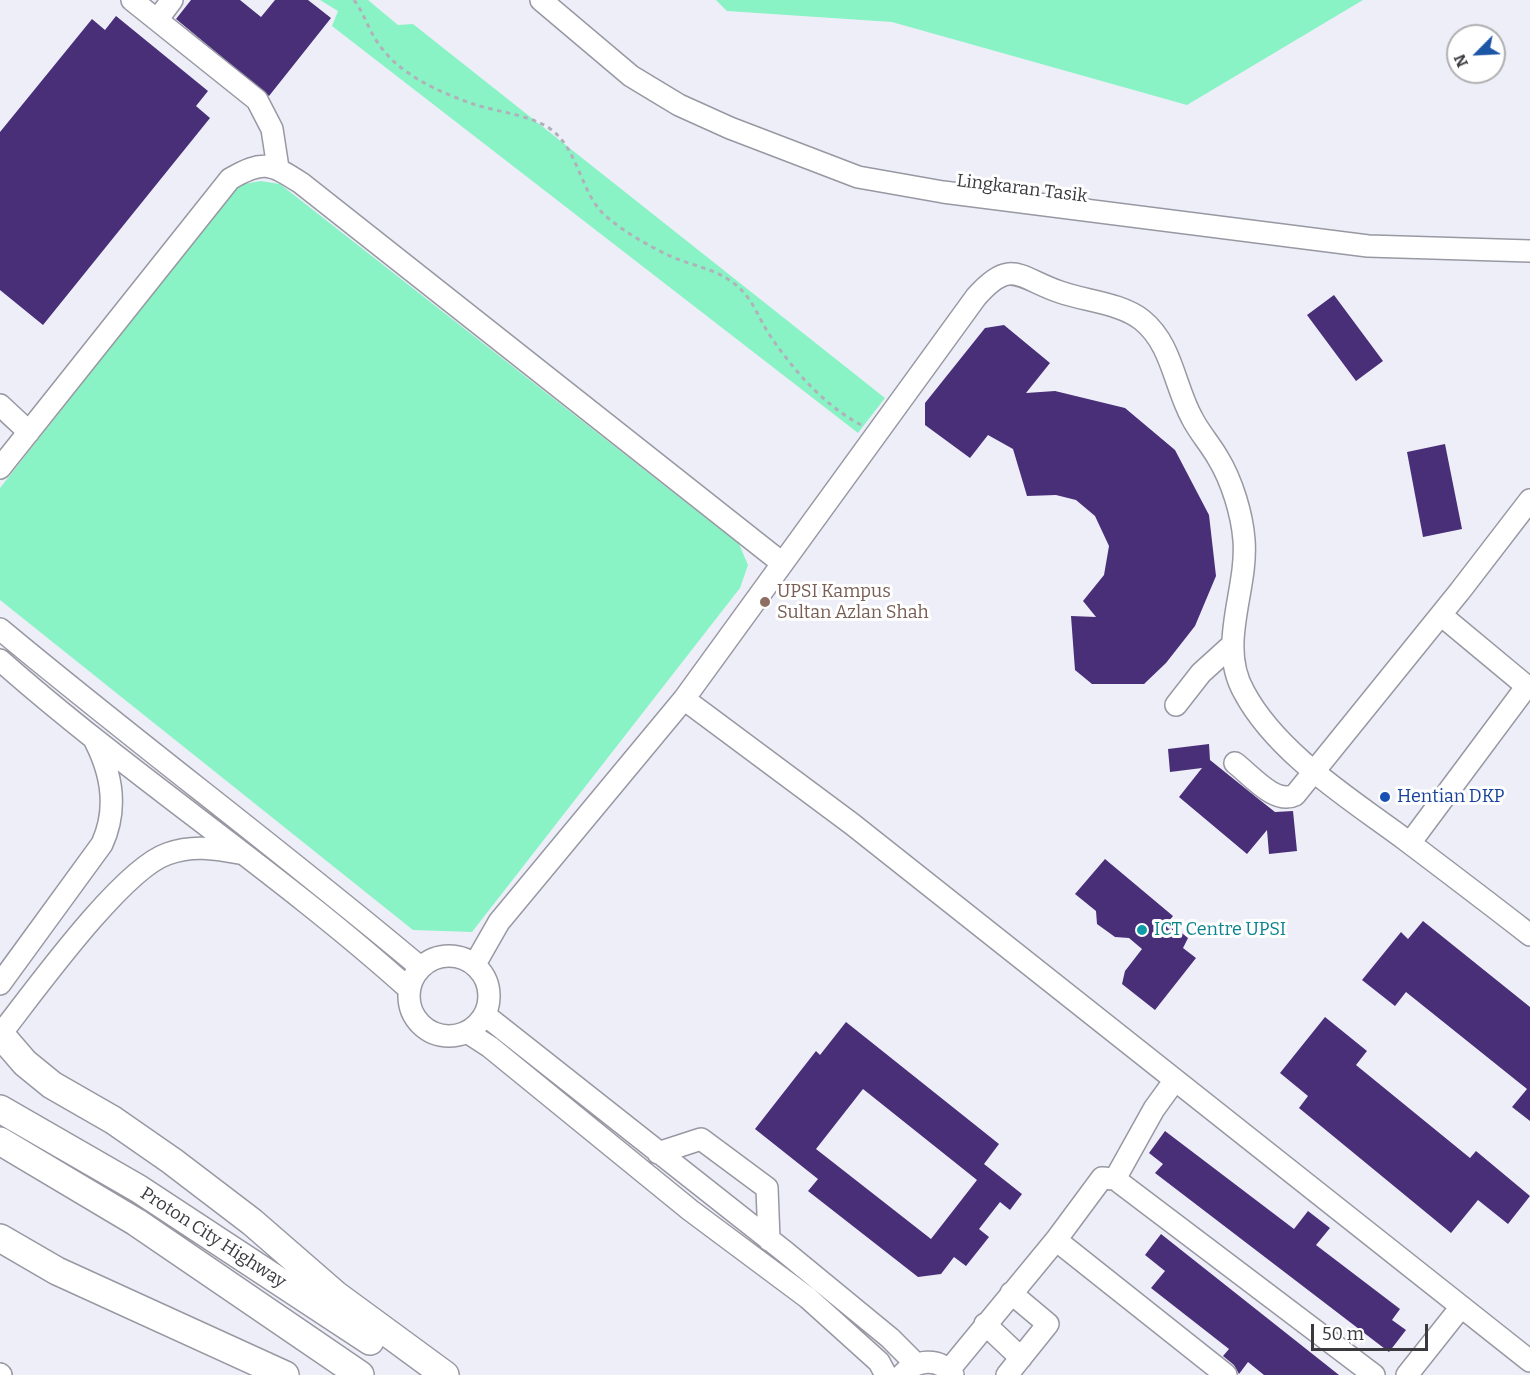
<!DOCTYPE html>
<html>
<head>
<meta charset="utf-8">
<style>
	body { margin:0 }
	#map { position:relative; width:1530px; height:1375px; overflow:hidden; background:#eeeef9; font-family:Bitter,serif }
	canvas { display:block }
	.north { position:absolute; left:1446px; top:24px; width:60px; height:60px; box-sizing:border-box; background:#fff; border:2px solid #b0b0b2; border-radius:50%; rotate:246deg; font-size:16px; font-weight:700; line-height:24px; text-align:center; color:#39393e }
	.north::after { content:''; display:block; margin:auto; width:21px; height:27px; background:#1c54a6; clip-path:polygon(50% 0,100% 100%,50% 72%,0 100%) }
	.scale { position:absolute; left:1311px; top:1324px; width:117px; height:27px; box-sizing:border-box; border:3px solid #39393e; border-top:0; padding-left:8px; font-size:18px; line-height:21px; white-space:nowrap; color:#39393e; -webkit-text-stroke:4px #fff; paint-order:stroke }
</style>
</head>
<body>
<div id="map">
<canvas width="1530" height="1375"></canvas>
<div class="north">N</div>
<div class="scale">50 m</div>
</div>
<script>
const g = document.querySelector('canvas').getContext('2d');
g.lineJoin = 'round';
function paint(path, color) { g.fillStyle = color; g.fill(path, 'evenodd'); }
function trace(path, color, width, dash) { g.strokeStyle = color; g.lineWidth = width; g.lineCap = dash ? 'butt' : 'round'; g.setLineDash(dash || []); g.stroke(path); }
function write(font, color, halo, rows, align = 'center') {
  g.font = font + ' Bitter,serif'; g.lineWidth = 6; g.setLineDash([]); g.textBaseline = 'middle'; g.strokeStyle = halo; g.fillStyle = color; for (const [text, x, y, turn = 0] of rows) {
    g.save(); g.translate(x, y); g.rotate((+turn || 0) * Math.PI / 180); g.textAlign = isNaN(turn) ? turn : align; if (halo) g.strokeText(text, 0, 0); g.fillText(text, 0, 0); g.restore();
  }
}
paint(new Path2D(`
	M320 0H368L398 25 413 24 885 398 858 433 332 26 338 11Z
	M716 0H1363L1187 105 892 22 727 11Z
	M261 181 280 184 739 544 748 565 740 588 472 932 413 930 0 600V488L238 185Z`), '#89f3c6');
paint(new Path2D(`
	M191 0H240L261 17 275 0H308L331 18 269 96 176 19Z
	M116 16 208 91 196 106 210 118 43 325 0 290V132L92 19 105 30Z
	M1334 295 1383 361 1356 381 1307 315Z
	M1004 325 1050 363 1026 393 1055 391 1125 408 1175 450 1209 515 1216 576 1195 626 1166 663 1144 684H1092L1075 670 1071 616 1096 617 1083 601 1104 575 1109 546 1095 516 1076 500 1056 495 1027 496 1013 449 988 435 970 458 925 425V403L985 328Z
	M1445 444 1462 529 1423 537 1407 452Z
	M1209 744 1210 760 1256 797 1275 812 1293 811 1297 851 1269 854 1267 830 1247 854 1179 797 1202 768 1170 772 1168 749Z
	M1105 859 1173 916 1168 922 1188 938 1183 948 1196 958 1155 1010 1122 984 1125 971 1142 949 1129 938 1115 937 1097 924 1096 911 1075 894Z
	M1423 921 1530 1007V1121L1512 1107 1527 1089 1406 992 1395 1006 1362 980 1401 932 1408 939Z
	M1325 1017 1367 1051 1356 1065 1470 1158 1476 1151 1530 1196 1508 1224 1478 1200 1451 1233 1299 1108 1308 1096 1280 1073Z
	M846 1022 999 1144 984 1164 1022 1194 1010 1210 1000 1202 979 1229 989 1237 966 1266 954 1257 941 1274 918 1277 808 1191 818 1179 755 1129 816 1051 820 1055ZM863 1089 977 1180 931 1239 816 1149Z
	M1165 1131 1294 1229 1308 1211 1330 1228 1316 1245 1400 1309 1392 1320 1406 1330 1389 1352 1155 1173 1163 1164 1149 1153Z
	M1161 1234 1339 1375H1264L1248 1362 1239 1374 1234 1365 1223 1356 1229 1349 1151 1288 1165 1271 1145 1255Z`), '#482f78');
const minor = new Path2D(`
	M132 0 257 100 272 129 278 168
	M541 0 631 76 679 105 730 128 858 177 943 192 1368 246 1530 251
	M157 20 172 0
	M0 405 29 432
	M0 468 230 179C263 160 270 163 301 183L782 563
	M1441 615 1530 689
	M0 629C138 744 282 851 420 967
	M0 660C131 776 279 872 409 989
	M684 699 852 824 1530 1361
	M1176 705 1201 673 1233 644
	M1235 763C1251 775 1275 805 1295 795L1460 591 1530 500
	M1410 843 1527 686
	M409 996a40 40 0 1 1 80 0a40 40 0 1 1-80 0Z
	M475 964 499 922 684 699 976 297C1011 257 1019 278 1060 292 1085 301 1121 303 1142 320 1172 344 1174 385 1192 418 1199 432 1210 444 1218 458 1232 481 1242 514 1244 540 1248 591 1217 644 1244 692 1277 754 1352 800 1407 841 1448 872 1489 903 1530 935
	M0 984 102 844C118 809 112 774 95 741
	M485 1015 784 1251 890 1338 916 1364
	M467 1032 490 1047 690 1210 808 1298 879 1362 886 1375
	M0 1035C33 993 121 870 167 854 192 845 213 848 239 853
	M658 1153 701 1139 767 1188 769 1240
	M1115 1179 1374 1375
	M1056 1240 1226 1375
	M985 1324 1021 1358
	M949 1370 1056 1240 1102 1178 1115 1179 1154 1109 1175 1080
	M0 1374 1 1375
	M902 1375C916 1359 939 1357 953 1375
	M1007 1375 1048 1324 1011 1293
	M1407 1375 1461 1307`);
const major = new Path2D(`
	M0 1034 25 1063 52 1085 113 1120 172 1161 252 1222 336 1295 445 1375
	M0 1109 139 1189 370 1341
	M0 1141 136 1222 360 1375
	M0 1238 57 1271 285 1375`);
trace(minor, '#9898a3', 24);
trace(major, '#9898a3', 30);
trace(new Path2D(`
	M354 0C364 13 368 29 378 43 399 75 441 93 476 105 499 112 529 115 549 128 580 149 580 196 608 218 626 233 649 246 670 256 693 266 717 269 736 285 754 300 758 318 771 337 794 371 824 405 861 425`), '#b1b1ba', 3, [4.5, 4.5]);
trace(minor, '#fff', 21);
trace(major, '#fff', 27);
for (const [x, y, r, color] of [
	[765,602,6,"#8d6e63"],
	[1385,797,6,"#1a4fb4"],
	[1142,930,6,"#0f9aa8"]
]) { const dot = new Path2D(); dot.arc(x, y, r, 0, 2 * Math.PI); g.fillStyle = color; g.fill(dot); trace(dot, '#fff', 2); }
write('18px', '#39393e', '#fff', [
	["Lingkaran Tasik",1022,189,7],
	["Proton City Highway",213,1238,33]
]);
write('18px', '#785e54', '#fff', [
	["UPSI Kampus",777,592],
	["Sultan Azlan Shah",777,613]
], 'left');
write('18px', '#164399', '#fff', [
	["Hentian DKP",1397,797]
], 'left');
write('18px', '#0d838f', '#fff', [
	["ICT Centre UPSI",1154,930]
], 'left');
</script>
</body>
</html>
